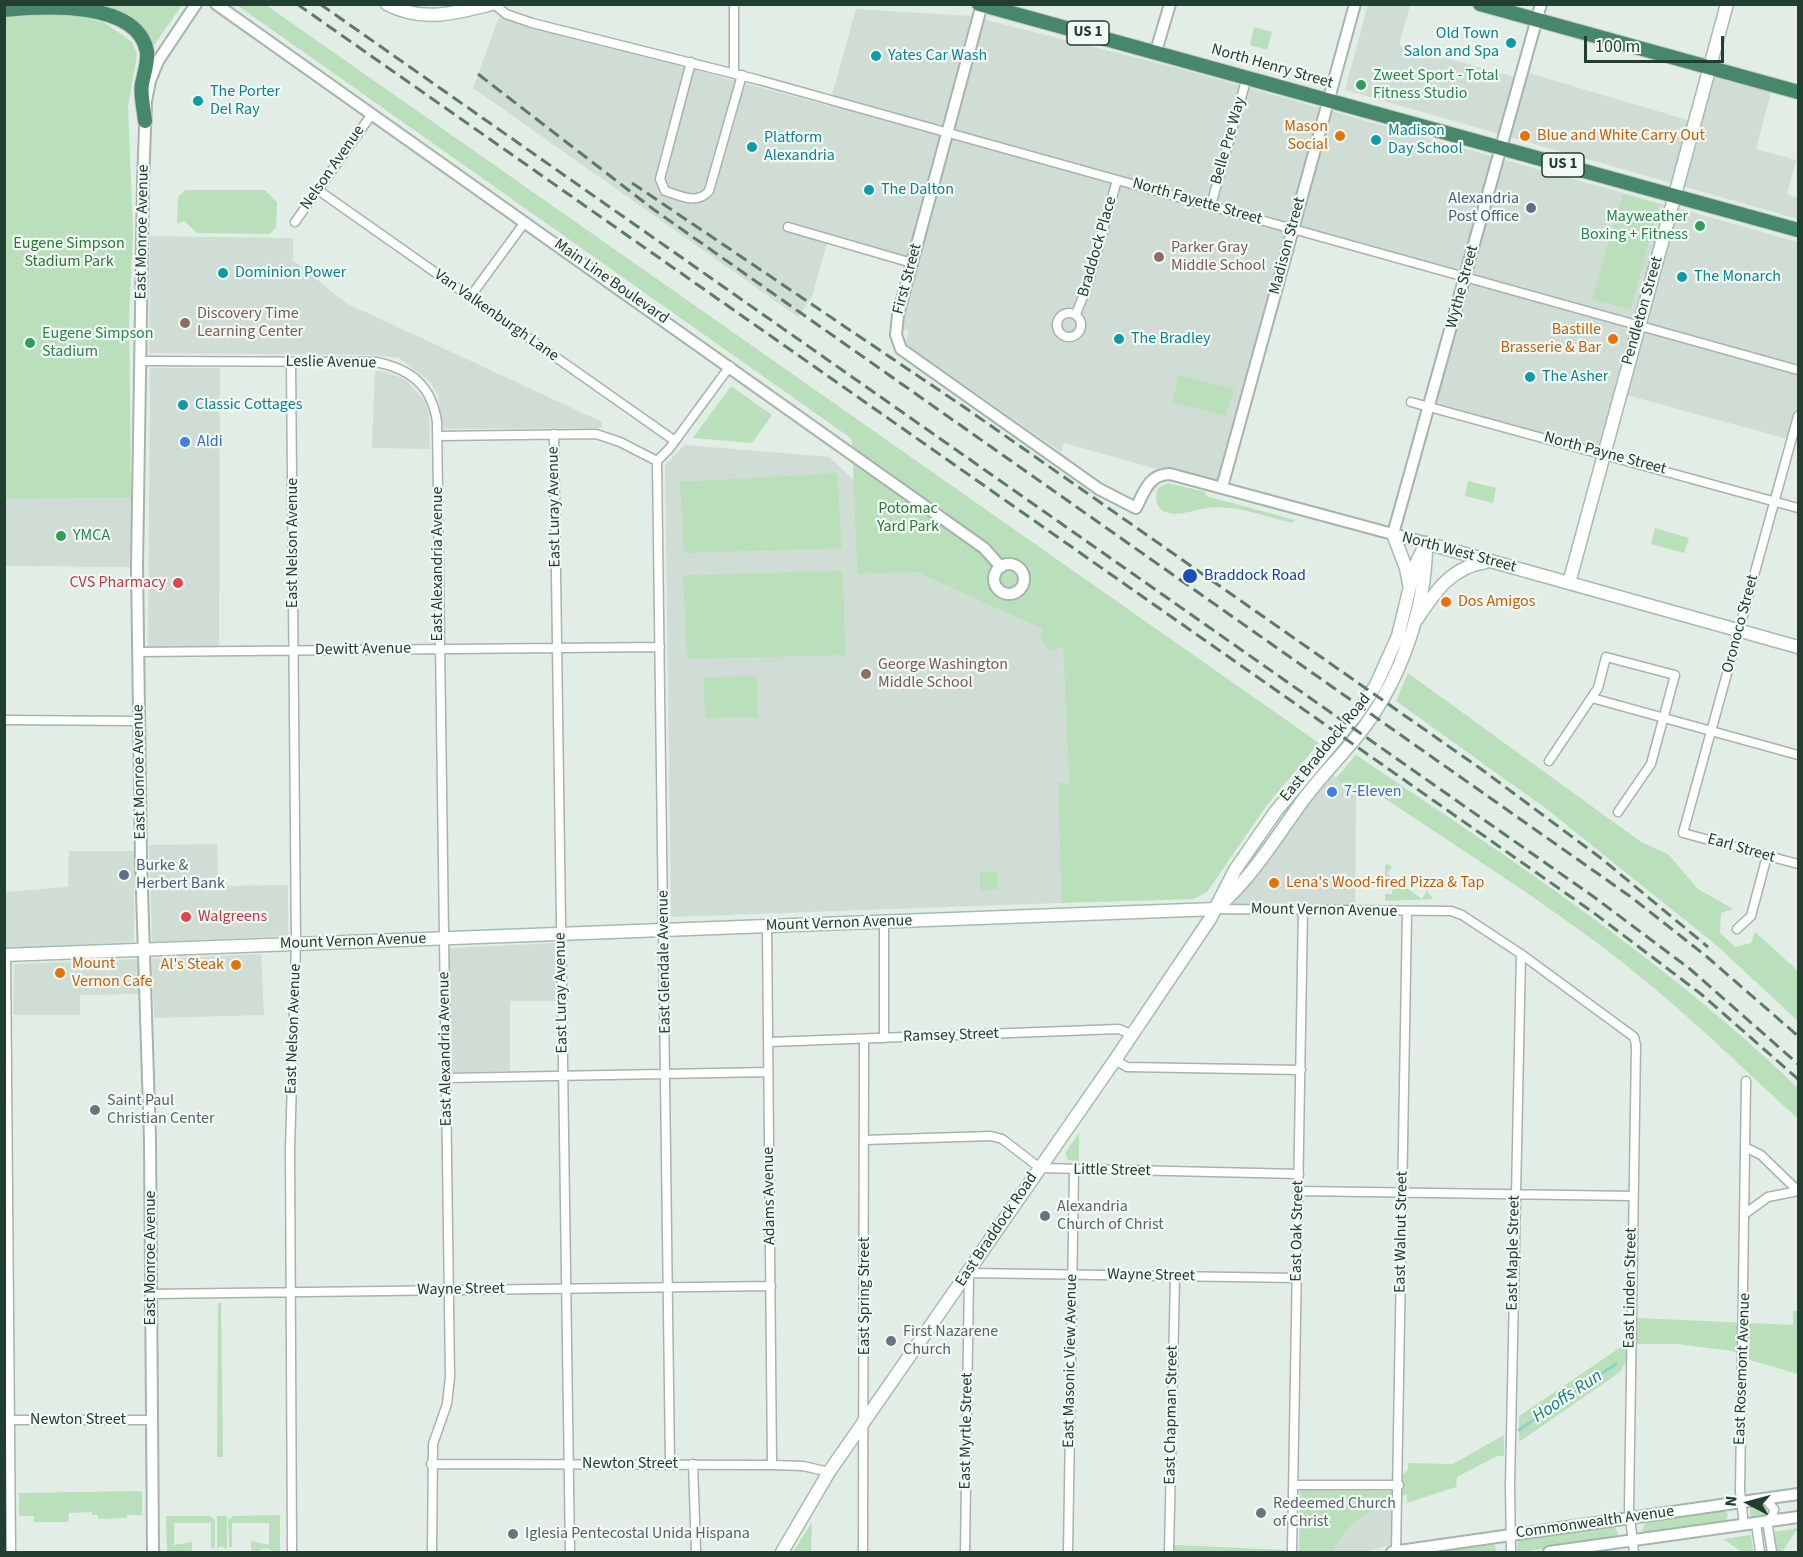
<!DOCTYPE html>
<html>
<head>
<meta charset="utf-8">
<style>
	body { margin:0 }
	#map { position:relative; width:1803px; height:1557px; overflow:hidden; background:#e2ede5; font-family:"Source Sans 3",sans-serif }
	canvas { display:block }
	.frame { position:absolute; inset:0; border:6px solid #213e30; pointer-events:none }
	.north { position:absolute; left:1719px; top:1473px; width:60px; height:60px; -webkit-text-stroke:4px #f2f9f4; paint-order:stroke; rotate:276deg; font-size:16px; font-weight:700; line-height:24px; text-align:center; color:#213e30 }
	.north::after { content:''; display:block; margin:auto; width:21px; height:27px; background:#213e30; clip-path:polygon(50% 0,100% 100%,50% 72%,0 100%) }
	.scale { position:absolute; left:1584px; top:36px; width:140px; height:27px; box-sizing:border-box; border:3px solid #213e30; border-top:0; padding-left:8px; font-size:18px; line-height:21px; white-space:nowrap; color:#213e30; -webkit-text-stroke:4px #f2f9f4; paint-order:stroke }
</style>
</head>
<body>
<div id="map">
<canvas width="1803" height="1557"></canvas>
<div class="frame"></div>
<div class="north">N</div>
<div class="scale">100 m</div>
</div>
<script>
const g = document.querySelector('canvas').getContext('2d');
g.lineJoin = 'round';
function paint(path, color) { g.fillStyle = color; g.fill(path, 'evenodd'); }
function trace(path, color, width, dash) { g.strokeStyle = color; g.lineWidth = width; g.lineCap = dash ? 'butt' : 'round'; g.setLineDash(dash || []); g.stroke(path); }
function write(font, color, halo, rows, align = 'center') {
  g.font = font + ' "Source Sans 3",sans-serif'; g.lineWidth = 4.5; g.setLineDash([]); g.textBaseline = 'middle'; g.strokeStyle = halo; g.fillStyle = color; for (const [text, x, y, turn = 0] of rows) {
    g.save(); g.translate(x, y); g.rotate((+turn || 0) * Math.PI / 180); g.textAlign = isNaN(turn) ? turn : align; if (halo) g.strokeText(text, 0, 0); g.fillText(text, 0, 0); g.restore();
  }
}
paint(new Path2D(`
	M1368 4 1410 5 1399 45 1519 78 1522 71 1694 122 1708 68 1773 85 1756 149 1796 160 1787 194 1798 198V219L1345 90Z
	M856 9 971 16 1181 69 1798 242V412L1791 440 1619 393 1603 454 1429 406 1464 277 1292 228 1222 487 1064 443 1061 452 909 346 906 341 909 331 896 327 912 264 828 239 812 297 798 317 473 88 499 17 829 106Z
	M150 236 293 238V260L346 303 602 422V428L443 429 438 396 430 382 399 358 374 355 149 353Z
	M150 368H220L219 648H148Z
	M375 371 387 372 406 380 425 401 429 414 430 449 372 448Z
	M685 445 829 457 854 480 857 574 916 572 1044 629 1063 648 1069 783 1058 784 1061 903 671 917 665 465Z
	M131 498V567L5 566V499Z
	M1329 772 1356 794 1355 916 1225 915Z
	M217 844 218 886 288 885V936L152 942 149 845Z
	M69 851H134V942L5 948V892L68 887Z
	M555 943V1001H510V1071L451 1072 449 948Z
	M261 954 264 1015 154 1018 152 959Z
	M139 959 140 994 80 995V1015H13L14 964Z
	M1394 1502 1392 1544 1366 1552H1335L1334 1547 1355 1521Z`), '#d0ddd4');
paint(new Path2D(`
	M86 5H182L152 48Z
	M237 5H266L1319 743 1267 805 1207 892 1194 899 1061 903 1058 783H1069L1063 648 1049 649 1040 639 1043 629 916 572 857 574 852 439Z
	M36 15H72L105 23 132 42 137 54 128 107 133 231 129 319 131 498 5 499V18Z
	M1254 27 1272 32 1267 50 1250 45Z
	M185 190H265L277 202 276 227 270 234 197 233 184 221 177 224 178 197Z
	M1623 194 1657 204 1658 207 1631 308 1628 309 1592 299Z
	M1179 375 1234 389 1226 416 1172 402Z
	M731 386 772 415 752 443 693 438Z
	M837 473 842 548 684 553 680 482Z
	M1468 481 1496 488 1493 503 1465 496Z
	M1169 483 1205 492 1206 496 1295 520 1292 523C1265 516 1235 504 1206 508 1194 510 1178 517 1165 512 1155 507 1155 497 1158 488Z
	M1655 528 1689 538 1684 553 1651 544Z
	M843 571 845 655 687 659 683 575Z
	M1408 673 1641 842 1668 854 1698 889 1733 909 1721 913 1720 933 1735 947 1751 943 1755 932 1798 971V1021L1715 944 1548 810 1396 701Z
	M757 676 758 717 705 718 704 677Z
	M1356 755C1508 857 1666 961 1798 1088V1119C1735 1061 1673 1000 1604 948 1531 893 1454 845 1378 794H1356L1336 778Z
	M1388 864 1392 867 1387 874 1422 899 1427 891 1433 899 1385 901V894H1392L1393 882 1385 881V865Z
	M997 871 998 890H980V872Z
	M1079 1133V1161L1068 1160 1065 1153Z
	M218 1303H221L223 1457H217Z
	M1793 1311H1798V1374L1750 1360 1732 1351 1677 1344H1637L1620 1372 1519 1442V1416L1621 1347 1638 1318 1793 1325Z
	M1504 1435V1456H1497L1457 1477 1456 1487 1407 1503V1494L1355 1521 1334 1547 1335 1552H1299L1300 1490 1390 1491 1408 1469V1463L1453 1464Z
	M142 1491V1515H127V1518L98 1519V1515H92V1512L69 1513 68 1522H34V1516H19V1493Z
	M1750 1512a9 9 0 1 1 18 0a9 9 0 1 1-18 0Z
	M1723 1509 1728 1514 1726 1522 1646 1535 1642 1531 1646 1520Z
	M280 1515V1552C271 1552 266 1544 258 1552L251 1550V1541L269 1545V1523H232V1547H229L228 1520 233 1516Z
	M166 1516H210L215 1520V1548H211V1523H174V1545L192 1542V1552H167Z
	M217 1516H227V1549L221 1546 217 1549Z
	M812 1522 811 1552H793Z
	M1615 1525 1618 1535 1612 1540 1517 1552 1518 1538Z
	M1798 1528 1782 1552H1776L1773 1532Z
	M1751 1535 1753 1552H1742L1723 1539Z
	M1489 1542 1495 1545 1497 1552H1419Z
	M1174 1545 1285 1550V1552H1174Z`), '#badfbb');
trace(new Path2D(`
	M1519 1430 1616 1364`), '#88d4ce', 3);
const minor = new Path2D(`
	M494 4 506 14 532 23 759 80 1798 370
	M691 62 660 179 665 191C681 196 697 205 709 191L742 75
	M734 73V4
	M318 190 675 441
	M1211 205 1247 77
	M295 222 372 114
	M788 227 912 263
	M470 297 525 222
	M1057 325a12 12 0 1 1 24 0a12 12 0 1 1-24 0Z
	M1076 314 1088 284 1117 180
	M141 361 376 362C411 369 432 386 437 422L450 1377 447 1404 433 1444 432 1552
	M291 362 296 944 290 1149 292 1552
	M1411 402 1798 508
	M1798 416 1683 833 1798 864
	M554 434 570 1552
	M437 436 596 434 620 442 657 461 670 1464
	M657 461 669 449 730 366
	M138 652 660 647
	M1592 698 1798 755
	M4 720 139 721
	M1549 761 1598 688 1606 657 1675 675 1651 764 1618 812
	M1216 909 1451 911 1462 915 1521 954 1634 1037 1636 1045 1629 1508 1634 1552
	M767 926 772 1465
	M1737 929 1751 916 1767 856
	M6 955 11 1552
	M884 1038V923
	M769 1042 1119 1029 1133 1035
	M1115 1060 1127 1067 1301 1070
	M447 1078 768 1072
	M864 1140 991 1136 1002 1139 1040 1168 1299 1174
	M1747 1148 1761 1155 1798 1191
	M1299 1191 1632 1196
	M1746 1213 1768 1197 1798 1191
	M152 1294 771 1286
	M5 1420H152
	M431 1464 772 1465 803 1466 829 1472
	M693 1464 696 1552
	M1294 1485H1399
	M1765 1498 1774 1509 1773 1515 1767 1521 1772 1552
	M1756 1523 1760 1552
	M1744 1525 1740 1491 1746 1081
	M863 1552 864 1039
	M965 1552 969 1273 1297 1278
	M1068 1552 1074 1170
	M1169 1552 1175 1277
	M1292 1552 1303 909
	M1396 1552 1407 912
	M1511 1552 1510 1484 1521 954`);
const tertiary = new Path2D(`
	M216 4 984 548 1001 567
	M982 4 898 315 896 335 901 349 1099 489 1136 508C1144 492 1149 474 1170 474L1426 543
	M1156 51 1170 4
	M1222 487 1355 4
	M1393 534 1541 4
	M994 579a15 15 0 1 1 30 0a15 15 0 1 1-30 0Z
	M153 1552 150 1140 141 860 137 566 143 183 146 101 150 81 158 61 196 4
	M1392 1552 1798 1494
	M1549 1552 1798 1517`);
const secondary = new Path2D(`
	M387 4C422 23 456 13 492 4
	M1393 534 1406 568 1409 584
	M1426 543 1798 647
	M1569 583 1727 4
	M1417 619C1435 592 1451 567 1486 562
	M1219 906C1252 877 1275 839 1301 803 1320 776 1345 753 1365 726 1401 677 1425 609 1426 548
	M4 955 1216 909
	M782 1552 829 1472 1115 1060 1210 919 1235 870 1276 811 1357 714 1376 685 1398 636 1415 566 1426 543`);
const trunk = new Path2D(`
	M979 4 1798 230
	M1480 4 1798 92
	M4 10C43 6 138 0 147 52 148 64 144 73 142 84 140 95 144 109 145 121`);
trace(minor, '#a4b5ab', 11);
trace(tertiary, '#a4b5ab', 14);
trace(secondary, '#a3bcad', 15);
trace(trunk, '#c1c9c5', 16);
trace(minor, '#fff', 8);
trace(tertiary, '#fff', 10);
trace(secondary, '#fff', 12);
trace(trunk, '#48886a', 14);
trace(new Path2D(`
	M297 4 1594 913 1701 994 1798 1079
	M320 4 1594 897 1690 969 1798 1064
	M478 74 653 209 1631 897 1706 956 1798 1036
	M632 183 964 407 1481 769 1602 859 1708 947`), '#5b7a6b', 3, [12, 6]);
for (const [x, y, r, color] of [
	[1511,43,6,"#0f9aa8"],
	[876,56,6,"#0f9aa8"],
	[1361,85,6,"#2e9e5b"],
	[198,101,6,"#0f9aa8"],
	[1340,136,6,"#e8710a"],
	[1525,136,6,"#e8710a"],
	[1376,140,6,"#0f9aa8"],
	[752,147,6,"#0f9aa8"],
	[869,190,6,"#0f9aa8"],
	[1531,208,6,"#5c6f8a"],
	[1700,226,6,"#2e9e5b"],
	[1159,257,6,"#8d6e63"],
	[223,273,6,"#0f9aa8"],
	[1682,277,6,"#0f9aa8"],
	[185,323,6,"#8d6e63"],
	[1119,339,6,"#0f9aa8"],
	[1613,339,6,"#e8710a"],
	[30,343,6,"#2e9e5b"],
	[1530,377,6,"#0f9aa8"],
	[183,405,6,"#0f9aa8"],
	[185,442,6,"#3f7fe0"],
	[61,536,6,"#2e9e5b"],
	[1190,576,8,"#1a4fb4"],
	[178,583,6,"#e0444e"],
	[1446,602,6,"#e8710a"],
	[866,674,6,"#8d6e63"],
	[1332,792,6,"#3f7fe0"],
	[124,875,6,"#5c6f8a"],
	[1274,883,6,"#e8710a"],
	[186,917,6,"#e0444e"],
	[236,965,6,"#e8710a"],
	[60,973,6,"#e8710a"],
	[95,1110,6,"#6b7280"],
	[1045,1216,6,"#6b7280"],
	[891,1341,6,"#6b7280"],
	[1261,1513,6,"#6b7280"],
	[513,1534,6,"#6b7280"]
]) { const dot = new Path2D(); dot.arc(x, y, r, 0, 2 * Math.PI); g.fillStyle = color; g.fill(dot); trace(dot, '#f2f9f4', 2); }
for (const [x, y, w] of [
	[1088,33,42],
	[1563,165,42]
]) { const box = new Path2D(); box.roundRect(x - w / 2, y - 12, w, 24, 4.5); g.fillStyle = '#f2f9f4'; g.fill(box); trace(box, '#213e30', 1.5); }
write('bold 15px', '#213e30', null, [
	["US 1",1088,33],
	["US 1",1563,165]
]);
write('16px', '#0d838f', '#f2f9f4', [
	["Old Town",1499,34,"right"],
	["Salon and Spa",1499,52,"right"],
	["Yates Car Wash",888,56],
	["The Porter",210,92],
	["Del Ray",210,110],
	["Madison",1388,131],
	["Day School",1388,149],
	["Platform",764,138],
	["Alexandria",764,156],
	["The Dalton",881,190],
	["Dominion Power",235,273],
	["The Monarch",1694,277],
	["The Bradley",1131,339],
	["The Asher",1542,377],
	["Classic Cottages",195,405]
], 'left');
write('16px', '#213e30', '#f2f9f4', [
	["North Henry Street",1272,67,16],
	["Belle Pre Way",1229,141,-74],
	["Nelson Avenue",333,168,-55],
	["North Fayette Street",1197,202,16],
	["East Monroe Avenue",143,232,-89],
	["Madison Street",1288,246,-75],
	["Braddock Place",1098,247,-74],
	["First Street",908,279,-75],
	["Main Line Boulevard",611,282,35],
	["Wythe Street",1463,287,-75],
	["Pendleton Street",1643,311,-74],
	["Van Valkenburgh Lane",496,316,35],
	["Leslie Avenue",331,363,1],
	["North Payne Street",1605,454,15],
	["East Luray Avenue",555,507,-91],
	["East Nelson Avenue",293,543,-90],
	["North West Street",1459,553,15],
	["East Alexandria Avenue",438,564,-90],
	["Oronoco Street",1741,624,-75],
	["Dewitt Avenue",363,650,-1],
	["East Braddock Road",1326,748,-51],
	["East Monroe Avenue",140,772,-91],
	["Earl Street",1741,849,16],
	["Mount Vernon Avenue",1324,911,1],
	["Mount Vernon Avenue",839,924,-2],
	["Mount Vernon Avenue",353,942,-2],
	["East Glendale Avenue",665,962,-91],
	["East Luray Avenue",562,993,-91],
	["East Nelson Avenue",294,1029,-88],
	["Ramsey Street",951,1036,-2],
	["East Alexandria Avenue",446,1049,-91],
	["Little Street",1112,1171,1],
	["Adams Avenue",770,1196,-91],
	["East Braddock Road",997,1230,-56],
	["East Oak Street",1298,1231,-89],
	["East Walnut Street",1402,1232,-89],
	["East Maple Street",1514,1253,-89],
	["East Monroe Avenue",151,1258,-90],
	["Wayne Street",1151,1276,1],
	["East Linden Street",1631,1288,-89],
	["Wayne Street",461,1290,-1],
	["East Spring Street",865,1296,-90],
	["East Masonic View Avenue",1071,1361,-89],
	["East Rosemont Avenue",1743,1369,-88],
	["East Chapman Street",1172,1415,-89],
	["Newton Street",78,1420],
	["East Myrtle Street",967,1431,-89],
	["Newton Street",630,1464],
	["Commonwealth Avenue",1595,1523,-8]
]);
write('16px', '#27864d', '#f2f9f4', [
	["Zweet Sport - Total",1373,76],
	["Fitness Studio",1373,94],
	["Mayweather",1688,217,"right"],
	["Boxing + Fitness",1688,235,"right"],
	["Eugene Simpson",42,334],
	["Stadium",42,352],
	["YMCA",73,536]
], 'left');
write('16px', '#c56008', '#f2f9f4', [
	["Mason",1328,127,"right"],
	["Social",1328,145,"right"],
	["Blue and White Carry Out",1537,136],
	["Bastille",1601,330,"right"],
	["Brasserie & Bar",1601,348,"right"],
	["Dos Amigos",1458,602],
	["Lena's Wood-fired Pizza & Tap",1286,883],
	["Mount",72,964],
	["Vernon Cafe",72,982],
	["Al's Steak",224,965,"right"]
], 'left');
write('16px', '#4e5e75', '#f2f9f4', [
	["Alexandria",1519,199],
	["Post Office",1519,217],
	["Burke &",136,866,"left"],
	["Herbert Bank",136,884,"left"]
], 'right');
write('16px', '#2a7736', '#f2f9f4', [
	["Eugene Simpson",69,244],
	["Stadium Park",69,262],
	["Potomac",908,509],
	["Yard Park",908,527]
]);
write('16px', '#785e54', '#f2f9f4', [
	["Parker Gray",1171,248],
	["Middle School",1171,266],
	["Discovery Time",197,314],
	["Learning Center",197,332],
	["George Washington",878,665],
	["Middle School",878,683]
], 'left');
write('16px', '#366cbe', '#f2f9f4', [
	["Aldi",197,442],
	["7-Eleven",1344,792]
], 'left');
write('16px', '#164399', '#f2f9f4', [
	["Braddock Road",1204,576]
], 'left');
write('16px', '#be3a42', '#f2f9f4', [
	["CVS Pharmacy",166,583],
	["Walgreens",198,917,"left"]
], 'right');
write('16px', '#5b616d', '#f2f9f4', [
	["Saint Paul",107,1101],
	["Christian Center",107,1119],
	["Alexandria",1057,1207],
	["Church of Christ",1057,1225],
	["First Nazarene",903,1332],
	["Church",903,1350],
	["Redeemed Church",1273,1504],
	["of Christ",1273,1522],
	["Iglesia Pentecostal Unida Hispana",525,1534]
], 'left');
write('italic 18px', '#197d77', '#f2f9f4', [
	["Hooffs Run",1568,1397,-34]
]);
</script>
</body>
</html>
